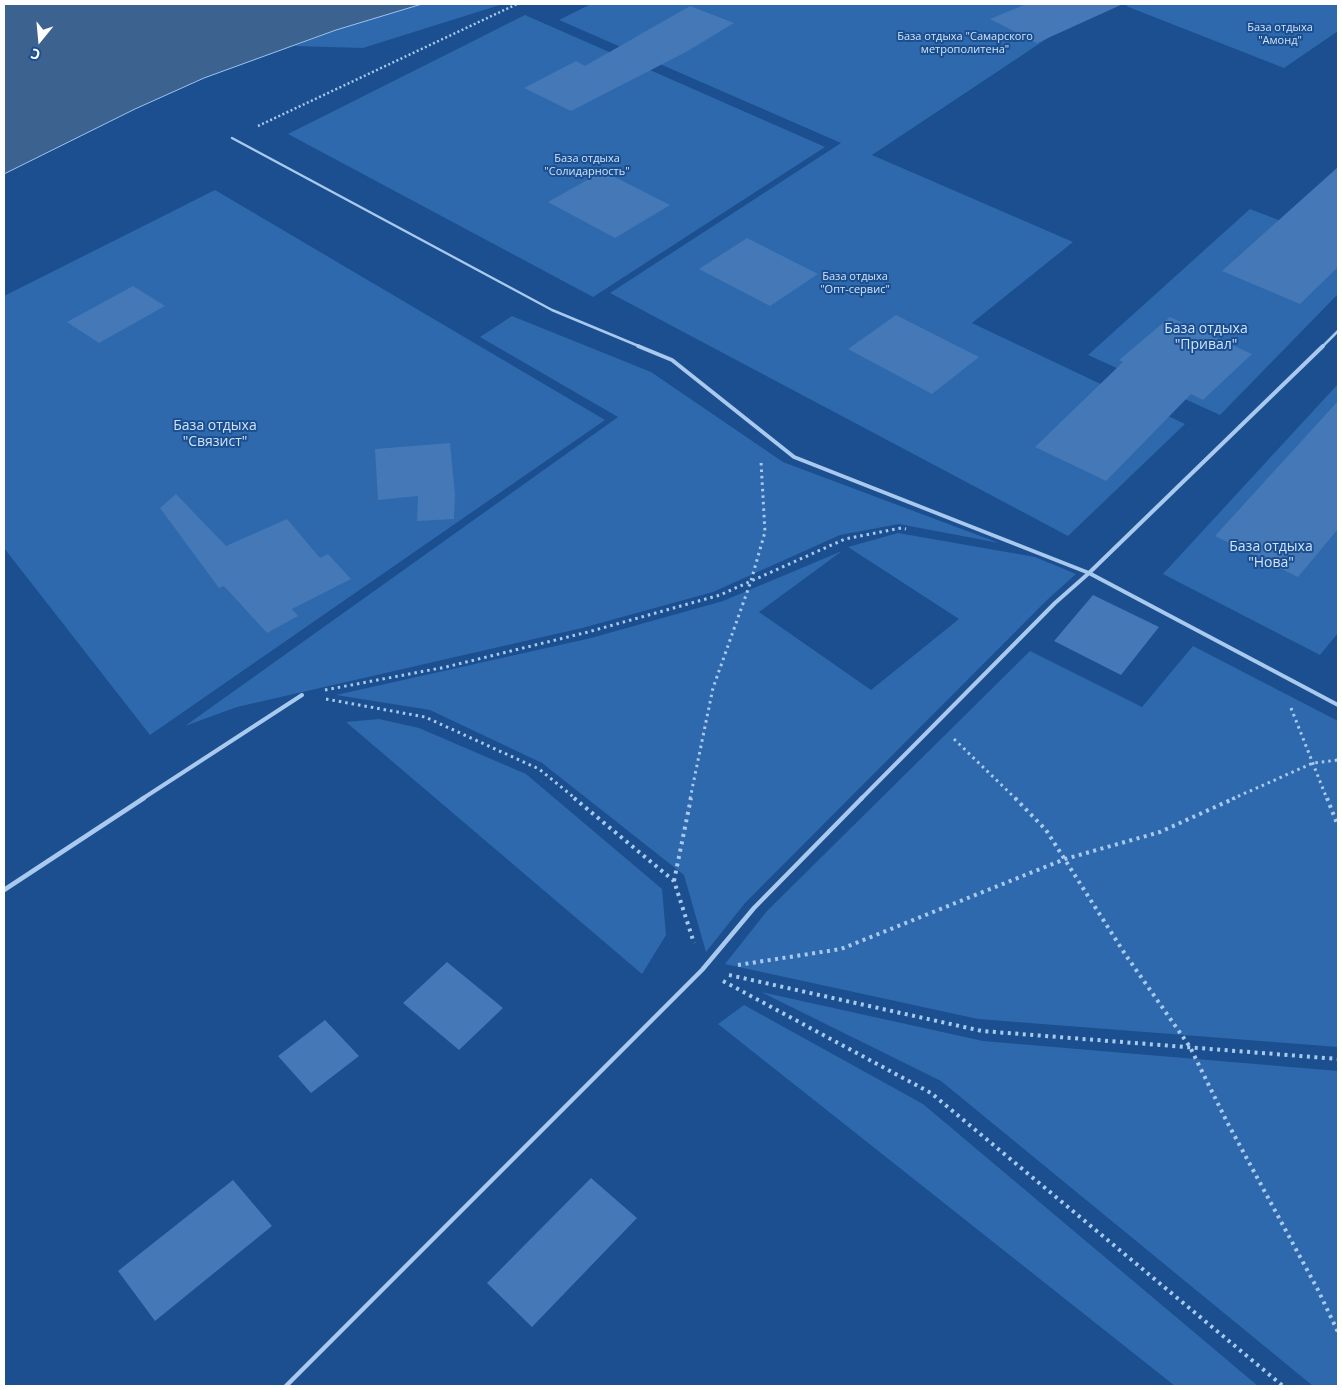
<!DOCTYPE html>
<html>
<head>
<meta charset="utf-8">
<style>
	body { margin:0 }
	#map { position:relative; width:1342px; height:1390px; overflow:hidden; background:#1b4f8f; font-family:"Open Sans",sans-serif }
	canvas { display:block }
	.frame { position:absolute; inset:0; border:5px solid #fff; pointer-events:none }
	.north { position:absolute; left:15px; top:15px; width:50px; height:50px; -webkit-text-stroke:4px #1b4f8f; paint-order:stroke; rotate:197deg; font-size:14px; font-weight:700; line-height:20px; text-align:center; color:#fff }
	.north::after { content:''; display:block; margin:auto; width:18px; height:22px; background:#fff; clip-path:polygon(50% 0,100% 100%,50% 72%,0 100%) }
</style>
</head>
<body>
<div id="map">
<canvas width="1342" height="1390"></canvas>
<div class="frame"></div>
<div class="north">С</div>
</div>
<script>
const g = document.querySelector('canvas').getContext('2d');
g.lineJoin = 'round';
function paint(path, color) { g.fillStyle = color; g.fill(path, 'evenodd'); }
function trace(path, color, width, dash) { g.strokeStyle = color; g.lineWidth = width; g.lineCap = dash ? 'butt' : 'round'; g.setLineDash(dash || []); g.stroke(path); }
function write(font, color, halo, rows, align = 'center') {
  g.font = font + ' "Open Sans",sans-serif'; g.lineWidth = 4; g.setLineDash([]); g.textBaseline = 'middle'; g.strokeStyle = halo; g.fillStyle = color; for (const [text, x, y, turn = 0] of rows) {
    g.save(); g.translate(x, y); g.rotate((+turn || 0) * Math.PI / 180); g.textAlign = isNaN(turn) ? turn : align; if (halo) g.strokeText(text, 0, 0); g.fillText(text, 0, 0); g.restore();
  }
}
paint(new Path2D(`
	M422 4H503L363 48 294 46 336 30Z
	M591 4H1099L872 155 1073 242 972 323 1185 424 1068 536 610 293 841 143 559 20Z
	M1130 4H1338V31L1284 68 1126 6Z
	M525 15 825 147 593 297 288 134Z
	M215 190 605 420 150 735 4 548V296Z
	M1250 209 1338 243V294L1220 415 1088 355Z
	M512 316 651 372 783 462 999 543 899 524 840 535 713 592 582 628 237 707 185 726 618 417 480 337Z
	M1338 384V633L1320 655 1163 574Z
	M898 533 1035 557 1076 574 1047 600 745 903 706 952 684 875 542 763 430 710 336 695 591 638 723 601 842 551 759 612 871 690 959 619 848 547Z
	M1193 646 1338 721V1047L978 1019 725 964 767 911 1030 651 1142 707Z
	M379 719 419 728 526 774 662 889 666 935 642 974 346 722Z
	M761 992 983 1041 1338 1071V1386H1313L941 1081Z
	M744 1005 923 1104 1258 1386H1175L718 1024Z`), '#2e69ad');
const water = new Path2D(`
	M4 4H422L336 30 204 78 135 109 4 174Z`);
paint(water, '#3c6290');
trace(water, '#9cc4f0', 1);
paint(new Path2D(`
	M1026 4H1123L1037 43 990 19Z
	M690 6 734 23 686 52 571 111 524 88 576 61 585 66Z
	M1338 167V267L1300 304 1222 271Z
	M603 171 670 205 615 238 548 202Z
	M747 238 818 274 770 306 699 269Z
	M133 286 165 306 99 343 67 322Z
	M896 315 979 357 932 394 848 349Z
	M1170 317 1252 354 1203 400 1191 394 1106 481 1035 447 1123 362 1119 360Z
	M1338 401V529L1298 577 1215 536Z
	M450 443 455 494 454 519 417 521 418 496 378 500 375 449Z
	M176 494 226 546 287 519 320 558 328 554 351 579 292 609 298 616 267 633 224 586 219 588 160 508Z
	M1093 595 1159 627 1121 675 1054 641Z
	M447 962 503 1008 459 1050 403 1003Z
	M325 1020 359 1056 311 1093 278 1056Z
	M591 1178 637 1218 532 1327 487 1283Z
	M233 1180 272 1226 155 1321 118 1271Z`), '#4478b7');
trace(new Path2D(`
	M258 126 517 4`), '#a9c9ee', 2.5, [2, 2.5]);
trace(new Path2D(`
	M325 690 446 667 588 632 720 595 845 539 901 528 906 529
	M326 699 425 717 539 769 576 799
	M1291 708 1327 799
	M954 739 1016 799
	M690 799 713 688 751 581 765 532 761 462
	M1232 799 1313 763 1338 760`), '#a9c9ee', 3, [2.5, 4]);
trace(new Path2D(`
	M574 798 674 881 694 943
	M1015 798 1046 830 1125 954 1190 1047 1226 1120 1318 1290 1338 1332
	M1327 798 1338 826
	M674 881 691 798
	M738 965 841 949 1065 859 1160 832 1235 798
	M729 975 982 1031 1338 1059
	M723 981 931 1093 1283 1386`), '#a9c9ee', 4, [3, 4.5]);
trace(new Path2D(`
	M232 138 552 310 641 347
	M1322 347 1338 331`), '#a9c9ee', 2.5);
trace(new Path2D(`
	M638 346 672 360 794 457 1089 573 1338 705
	M142 799 302 695
	M861 799 1055 603 1089 573 1323 346`), '#a9c9ee', 4);
trace(new Path2D(`
	M4 890 144 798
	M286 1386 702 970 754 908 862 798`), '#a9c9ee', 4.5);
write('11px', '#cfe3fa', '#1b4f8f', [
	["База отдыха",1280,28],
	["\"Амонд\"",1280,41],
	["База отдыха \"Самарского",965,37],
	["метрополитена\"",965,50],
	["База отдыха",587,159],
	["\"Солидарность\"",587,172],
	["База отдыха",855,277],
	["\"Опт-сервис\"",855,290]
]);
write('14px', '#cfe3fa', '#1b4f8f', [
	["База отдыха",1206,329],
	["\"Привал\"",1206,345],
	["База отдыха",215,426],
	["\"Связист\"",215,442],
	["База отдыха",1271,547],
	["\"Нова\"",1271,563]
]);
</script>
</body>
</html>
